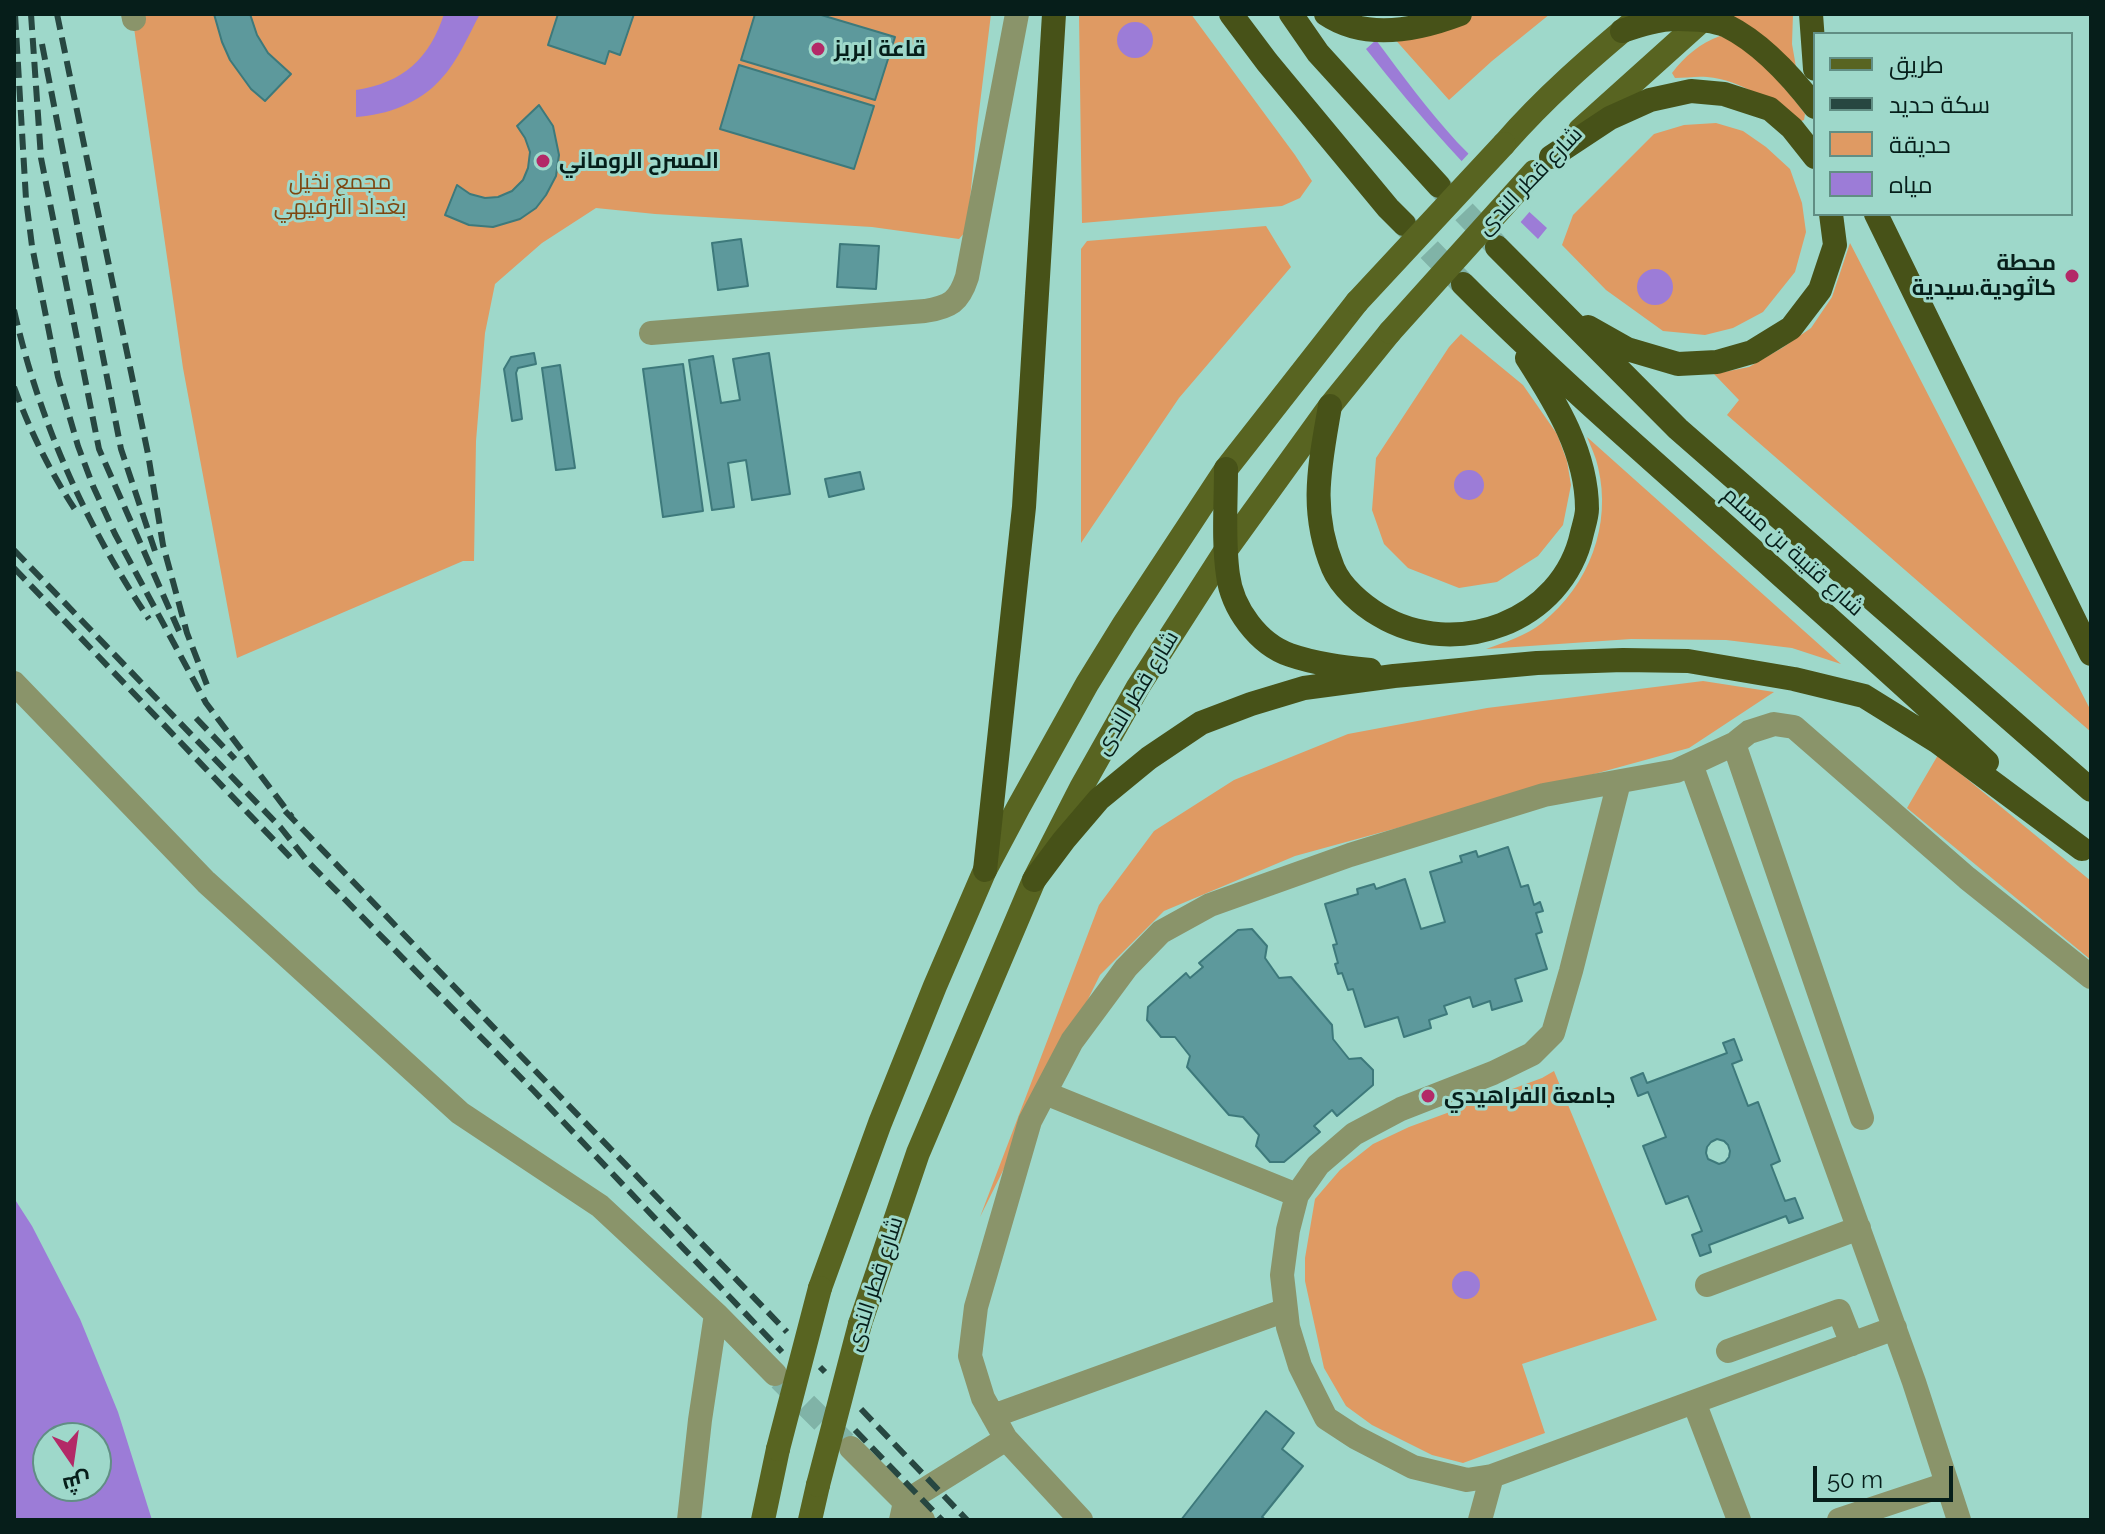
<!DOCTYPE html>
<html>
<head>
<meta charset="utf-8">
<style>
	body { margin:0 }
	#map { position:relative; width:2105px; height:1534px; overflow:hidden; background:#9ed8ca; font-family:Raleway,Cairo,sans-serif }
	canvas { display:block }
	.frame { position:absolute; inset:0; border:16px solid #061e1a; pointer-events:none }
	.legend { position:absolute; left:1813px; top:32px; width:260px; height:184px; box-sizing:border-box; background:#9ed8ca; border:2px solid #618e84; margin:0; padding:10px 14px; list-style:none; font-size:24px; color:#061e1a }
	.legend li { display:flex; align-items:center; gap:16px; height:40px }
	.legend b { width:40px; border:2px solid #618e84 }
	.north { position:absolute; left:32px; top:1422px; width:80px; height:80px; box-sizing:border-box; background:#9ed8ca; border:2px solid #618e84; border-radius:50%; rotate:167deg; font-size:22px; font-weight:700; line-height:32px; text-align:center; color:#061e1a }
	.north::after { content:''; display:block; margin:auto; width:28px; height:36px; background:#b32967; clip-path:polygon(50% 0,100% 100%,50% 72%,0 100%) }
	.scale { position:absolute; left:1813px; top:1466px; width:140px; height:36px; box-sizing:border-box; border:4px solid #061e1a; border-top:0; padding-left:10px; font-size:24px; line-height:28px; white-space:nowrap; color:#061e1a; -webkit-text-stroke:6px #9ed8ca; paint-order:stroke }
</style>
</head>
<body>
<div id="map">
<canvas width="2105" height="1534"></canvas>
<div class="frame"></div>
<ul class="legend">
<li><b style="height:10px;background:#586421"></b>طريق</li>
<li><b style="height:10px;background:#274741"></b>سكة حديد</li>
<li><b style="height:22px;background:#df9a63"></b>حديقة</li>
<li><b style="height:22px;background:#9c7cd7"></b>مياه</li>
</ul>
<div class="north">ش</div>
<div class="scale">50 m</div>
</div>
<script>
const g = document.querySelector('canvas').getContext('2d');
g.lineJoin = 'round';
function paint(path, color) { g.fillStyle = color; g.fill(path, 'evenodd'); }
function trace(path, color, width, dash) { g.strokeStyle = color; g.lineWidth = width; g.lineCap = dash ? 'butt' : 'round'; g.setLineDash(dash || []); g.stroke(path); }
function write(font, color, halo, rows, align = 'center') {
  g.font = font + ' Raleway,Cairo,sans-serif'; g.lineWidth = 6; g.setLineDash([]); g.textBaseline = 'middle'; g.strokeStyle = halo; g.fillStyle = color; for (const [text, x, y, turn = 0] of rows) {
    g.save(); g.translate(x, y); g.rotate((+turn || 0) * Math.PI / 180); g.textAlign = isNaN(turn) ? turn : align; if (halo) g.strokeText(text, 0, 0); g.fillText(text, 0, 0); g.restore();
  }
}
paint(new Path2D(`
	M132 14H991L977 128 967 230 959 239 872 227 655 214 596 208 542 243 495 284 485 333 476 441 474 561H463L237 658 183 368Z
	M1079 14H1191L1295 155 1312 181 1300 198 1282 206 1082 223Z
	M1476 14H1550L1492 61 1449 100 1392 36 1466 19Z
	M1735 14H1793L1792 44 1796 67 1733 16Z
	M1720 36C1748 44 1788 90 1805 114L1804 120 1798 122C1770 102 1742 80 1707 77 1696 76 1685 78 1675 78L1672 73C1684 57 1700 43 1720 36Z
	M1716 123 1743 131 1766 147 1790 169 1802 203 1806 232 1795 272 1763 312 1733 328 1705 335 1663 331 1606 290 1562 245 1573 215 1654 134 1684 125Z
	M1266 226 1291 267 1179 398 1081 543V249L1087 241Z
	M1850 243 2091 711V732L1727 415 1739 400 1714 374 1749 367 1782 348 1811 328 1832 297Z
	M1461 334 1523 385 1557 434 1567 461 1571 485 1563 525 1538 556 1497 582 1459 588 1408 568 1384 544 1372 510 1376 458 1449 347Z
	M1587 437 1841 664 1792 648 1726 640 1631 639 1486 649C1505 642 1526 636 1542 623 1589 585 1612 525 1598 467 1596 457 1591 447 1587 437Z
	M1703 681 1774 692 1689 748 1295 856 1164 911 1100 975 980 1217 1099 905 1154 831 1234 780 1348 734 1487 708Z
	M1938 755 2091 881V960L1907 808Z
	M1554 1071 1657 1320 1522 1364 1545 1433 1463 1463 1432 1455 1372 1425 1346 1406 1324 1368 1305 1281V1258L1315 1199 1340 1170 1373 1144 1409 1127 1542 1078Z`), '#df9a63');
paint(new Path2D(`
	M444 14H480C468 36 458 61 441 79 420 103 387 115 356 117V90C403 83 430 58 444 14Z
	M1117 40a18 18 0 1 1 36 0a18 18 0 1 1-36 0Z
	M1376 40C1402 75 1428 110 1457 142 1486 172 1516 200 1547 228L1538 239C1476 179 1419 117 1366 49Z
	M1637 287a18 18 0 1 1 36 0a18 18 0 1 1-36 0Z
	M1454 485a15 15 0 1 1 30 0a15 15 0 1 1-30 0Z
	M14 1198 32 1226 80 1319 118 1412 152 1520H14ZM96 1438V1486H48V1438Z
	M1452 1285a14 14 0 1 1 28 0a14 14 0 1 1-28 0Z`), '#9c7cd7');
paint(new Path2D(`
	M1471 151 1532 209 1518 225 1458 165Z`), '#9ed8ca');
const building = new Path2D(`
	M214 14H250L257 35 268 53 291 74 265 101 251 89 230 60 222 42Z
	M558 14H634L620 55 609 51 605 64 548 45Z
	M755 14H818L895 37 875 100 741 60Z
	M739 65 874 106 854 169 720 129Z
	M539 105 553 126 559 155 556 176 546 195 536 208 520 219 493 227 469 225 445 215 457 185 470 194 485 198 498 197 512 191 523 180 528 168 530 152 525 138 517 126Z
	M741 239 748 286 718 290 712 243Z
	M840 244 879 246 876 289 837 287Z
	M534 353 536 364 518 368 516 373 522 419 512 421 504 369 511 357Z
	M769 353 790 494 752 500 746 460 728 463 734 507 712 510 689 360 713 356 721 403 740 400 733 359Z
	M683 364 703 511 663 517 643 369Z
	M560 365 575 468 556 470 542 368Z
	M860 472 864 489 829 497 825 479Z
	M1508 847 1521 887 1528 885 1534 905 1540 902 1543 911 1536 913 1542 932 1536 934 1547 969 1515 979 1522 1001 1492 1010 1490 1001 1473 1007 1470 997 1444 1006 1447 1014 1429 1020 1431 1028 1404 1037 1398 1017 1365 1027 1353 989 1348 990 1342 973 1338 974 1335 964 1338 963 1333 945 1337 944 1325 904 1358 894 1357 889 1374 884 1376 889 1405 879 1421 929 1445 922 1430 872 1462 862 1460 856 1476 851 1478 857Z
	M1252 929 1267 946 1265 958 1279 978 1291 977 1332 1025 1333 1039 1349 1059 1361 1058 1373 1070V1085L1337 1116 1332 1110 1314 1126 1320 1132 1284 1162H1270L1256 1146 1259 1135 1243 1117 1229 1115 1187 1067 1190 1056 1175 1037H1161L1147 1020 1148 1007 1186 973 1190 978 1203 967 1199 963 1238 930Z
	M1734 1039 1742 1060 1732 1064 1748 1106 1758 1102 1780 1161 1771 1165 1785 1201 1795 1198 1803 1218 1789 1223 1786 1216 1709 1245 1711 1252 1700 1256 1692 1235 1702 1231 1688 1196 1666 1204 1643 1146 1666 1137 1648 1092 1638 1096 1631 1078 1643 1073 1647 1083 1727 1053 1723 1043ZM1717 1139 1724 1141 1728 1145 1730 1151 1729 1157 1725 1162 1719 1164 1708 1159 1706 1153 1707 1147 1711 1142Z
	M1266 1411 1294 1433 1282 1449 1303 1466 1262 1517 1266 1520H1181Z`);
paint(building, '#5d999c');
trace(building, '#3d797b', 2);
trace(new Path2D(`
	M780 1379 845 1443`), '#80b3a7', 24, [24, 12]);
trace(new Path2D(`
	M1439 186 1496 245
	M1404 224 1461 282`), '#80b3a7', 24, [24, 12]);
trace(new Path2D(`
	M133 14 134 19
	M651 333 925 311C950 307 959 302 967 277L1017 14
	M14 683 206 882 460 1113 600 1206 716 1314 775 1374
	M1734 744 1862 1118
	M1691 764 1914 1382 1959 1520
	M1619 782 1571 971 1553 1033 1532 1054 1493 1073 1401 1109 1354 1134 1318 1165 1297 1195 1288 1230 1282 1275 1288 1327 1300 1366 1326 1418 1355 1437 1413 1467 1467 1480 1492 1476 1895 1328
	M1045 1093 1297 1195
	M1707 1285 1859 1228
	M1728 1351 1839 1311 1852 1344
	M1694 1402 1739 1520
	M993 1416 1286 1310
	M851 1448 923 1520
	M689 1520 700 1420 716 1314
	M901 1520 905 1502 1006 1439
	M1081 1520 1006 1439 983 1398 970 1356 976 1307 1030 1121 1072 1041 1126 968 1161 932 1210 905 1350 855 1544 795 1676 771 1734 744 1749 732 1774 724 1794 727 1967 878 2091 977
	M1480 1520 1492 1476
	M1839 1520 1947 1484`), '#8a946a', 24);
trace(new Path2D(`
	M1580 130 1709 14
	M1504 144C1544 98 1591 57 1638 18
	M820 1288 880 1123 935 986 985 870 1018 808 1087 684 1124 624 1226 469 1357 302
	M860 1324 918 1153 1034 880 1081 788 1138 687 1226 550 1330 406 1390 332
	M763 1520 778 1449
	M810 1520 818 1485`), '#586421', 24);
trace(new Path2D(`
	M1231 14 1267 62 1388 208 1404 224
	M1291 14 1318 53 1439 186
	M1326 14C1366 41 1418 30 1460 14
	M1811 14 1815 69
	M1622 31C1640 25 1658 19 1678 19 1693 19 1713 20 1727 26 1761 43 1792 77 1815 107
	M1551 157 1610 118 1650 100 1691 91 1724 94 1770 109 1792 128 1815 157
	M1876 214 2091 654
	M1497 247 1678 429 2091 790
	M1463 284C1547 368 1637 447 1726 526 1813 604 1901 682 1987 762
	M1588 327 1627 349 1678 364 1717 362 1752 352 1791 328 1820 290 1835 245 1831 214
	M1330 406C1320 465 1309 510 1333 568 1341 587 1362 605 1379 615 1455 661 1563 622 1582 533 1584 525 1587 516 1587 509 1587 453 1556 403 1527 358
	M1226 469C1226 504 1223 541 1228 575 1232 608 1258 644 1290 655 1316 664 1343 667 1370 670
	M985 870 1024 507 1054 14
	M1034 880 1064 840 1099 799 1149 758 1201 723 1251 704 1304 688 1394 676 1537 663 1623 660 1688 661 1794 679 1864 696 1938 742 2082 849`), '#475218', 24);
trace(new Path2D(`
	M15 14 26 199 32 246 58 377 78 446 93 486 115 534 206 703 292 817
	M31 14 41 158 99 449 179 631
	M57 14 148 454 163 545 187 633 207 685
	M42 44 121 449 156 554
	M14 310C39 421 86 526 149 619
	M14 387C30 431 50 472 76 511
	M14 550 281 828 309 863 533 1090 782 1352
	M14 568 292 859
	M196 718 235 759
	M285 811 787 1332
	M820 1367 825 1372
	M861 1409 967 1520
	M855 1430 942 1520`), '#274741', 6, [16, 8]);
trace(new Path2D(`
	M1357 302 1504 144
	M1390 332 1534 172
	M778 1449 820 1288
	M818 1485 860 1324`), '#586421', 24);
for (const [x, y, r, color] of [
	[818,49,8,"#b32967"],
	[543,161,8,"#b32967"],
	[2072,276,8,"#b32967"],
	[1428,1096,8,"#b32967"]
]) { const dot = new Path2D(); dot.arc(x, y, r, 0, 2 * Math.PI); g.fillStyle = color; g.fill(dot); trace(dot, '#9ed8ca', 3); }
write('bold 22px', '#061e1a', '#9ed8ca', [
	["قاعة ابريز",834,49],
	["المسرح الروماني",559,161],
	["محطة",2056,263,"right"],
	["كاثودية.سيدية",2056,288,"right"],
	["جامعة الفراهيدي",1444,1096]
], 'left');
write('22px', '#061e1a', '#9ed8ca', [
	["شارع قطر الندى",1530,181,-46],
	["شارع قتيبة بن مسلم",1793,552,42],
	["شارع قطر الندى",1137,693,-59],
	["شارع قطر الندى",875,1284,-72]
]);
write('22px', '#7e4610', '#9ed8ca', [
	["مجمع نخيل",340,182],
	["بغداد الترفيهي",340,207]
]);
</script>
</body>
</html>
